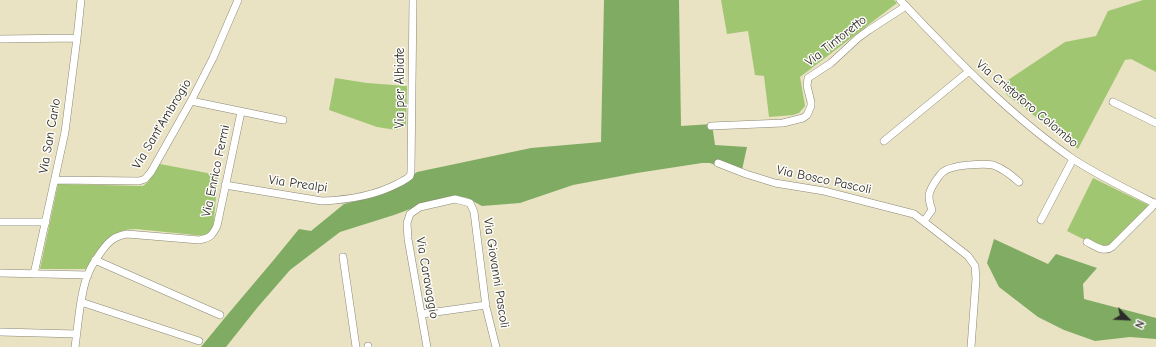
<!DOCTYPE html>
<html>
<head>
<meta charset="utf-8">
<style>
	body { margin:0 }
	#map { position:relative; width:1156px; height:347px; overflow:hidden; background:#e9e3c3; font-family:"Comic Neue",sans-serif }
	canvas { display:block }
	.north { position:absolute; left:1108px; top:299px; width:40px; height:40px; -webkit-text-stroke:3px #fdfcf7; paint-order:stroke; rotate:114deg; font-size:11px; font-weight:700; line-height:16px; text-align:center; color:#2b2b2b }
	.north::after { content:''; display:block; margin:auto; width:14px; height:18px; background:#2b2b2b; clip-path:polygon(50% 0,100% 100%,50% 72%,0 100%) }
</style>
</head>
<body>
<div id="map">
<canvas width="1156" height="347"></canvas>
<div class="north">N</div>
</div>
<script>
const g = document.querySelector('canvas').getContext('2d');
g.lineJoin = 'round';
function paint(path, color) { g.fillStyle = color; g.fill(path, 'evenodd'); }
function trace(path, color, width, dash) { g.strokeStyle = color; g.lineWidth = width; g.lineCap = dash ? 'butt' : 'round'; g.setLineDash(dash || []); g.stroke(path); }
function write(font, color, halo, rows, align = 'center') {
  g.font = font + ' "Comic Neue",sans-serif'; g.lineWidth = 3; g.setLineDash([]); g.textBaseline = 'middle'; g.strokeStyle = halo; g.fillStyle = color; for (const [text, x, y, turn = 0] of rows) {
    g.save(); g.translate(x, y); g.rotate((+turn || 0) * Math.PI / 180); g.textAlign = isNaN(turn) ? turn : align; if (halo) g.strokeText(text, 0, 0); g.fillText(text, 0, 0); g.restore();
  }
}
paint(new Path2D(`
	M721 0H894L897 3 800 77 805 106 799 113 793 115 769 117 764 76 755 75 748 31 727 34Z
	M1143 0H1156V72L1131 59 1125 60 1078 149 1007 95 1002 88 1005 82 1065 42 1096 36 1108 11Z
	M335 78 367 83 407 86 406 126 396 130 377 127 329 110Z
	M160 164 218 175 213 230 205 236 136 229C107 230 100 247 86 269H40L58 184 143 186 148 182Z
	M1093 178 1148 205 1146 210 1105 250 1067 231Z`), '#a0c671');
paint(new Path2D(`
	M604 0H679L681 126 712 124 715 145 747 147 742 170 740 175 710 163H702L637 173 573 185 520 203 482 206 467 198 457 196 432 201 394 215 340 232 290 270 257 308 226 347H201C233 307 267 269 299 229L311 231 344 204 376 196 396 188 417 172 531 148 601 142Z
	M994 239 1048 264 1056 254 1097 268 1083 284 1084 299 1156 318V339L1130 337 1095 341 1064 330 1038 317 999 287 987 263Z`), '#80ab63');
const street = new Path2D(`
	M900 0C954 57 1008 114 1073 159 1099 176 1128 190 1156 204
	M0 39 77 38
	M191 101 283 120
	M1113 102 1156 123
	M711 126 783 123 803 118 807 115 811 106V102L807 86 808 78 831 63 858 38 869 30 906 6
	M884 141 968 72
	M718 163 746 174 775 183 824 191 914 214 968 256 975 266 976 279 971 347
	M55 180 139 181 145 179 151 172 191 101 213 58 238 0
	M225 185 322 201C347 200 374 196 397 184 401 182 407 179 410 176 411 174 411 172 411 170L413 0
	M1041 220 1073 159
	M924 221 932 210C927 196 928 192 937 179 939 177 940 174 943 172 950 165 984 163 993 165 1004 169 1011 175 1019 182
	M0 222H46
	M1087 242C1095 246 1104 253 1112 247L1151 208 1155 203
	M343 257 356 347
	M95 260 220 315
	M0 273 88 275
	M34 274 65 132 77 38 81 0
	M81 302 199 341
	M422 314 486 305
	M0 332 77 334
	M368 346V347
	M75 347C78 326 80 293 88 274 91 266 96 259 101 252 108 242 114 236 127 234L199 240C210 238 212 236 217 226L241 112
	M427 347 408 239 407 223 410 214 420 207 455 199 470 203 474 212 486 307 496 347`);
trace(street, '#8a8777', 8);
trace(street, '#fff', 7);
write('13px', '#2b2b2b', '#fdfcf7', [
	["Via Tintoretto",836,41,-38],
	["Via per Albiate",400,88,-90],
	["Via Cristoforo Colombo",1027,104,40],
	["Via Sant'Ambrogio",162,124,-59],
	["Via San Carlo",50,136,-80],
	["Via Enrico Fermi",216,171,-78],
	["Via Bosco Pascoli",824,180,12],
	["Via Prealpi",298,184,8],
	["Via Giovanni Pascoli",496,273,81],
	["Via Caravaggio",427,278,80]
]);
</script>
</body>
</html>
